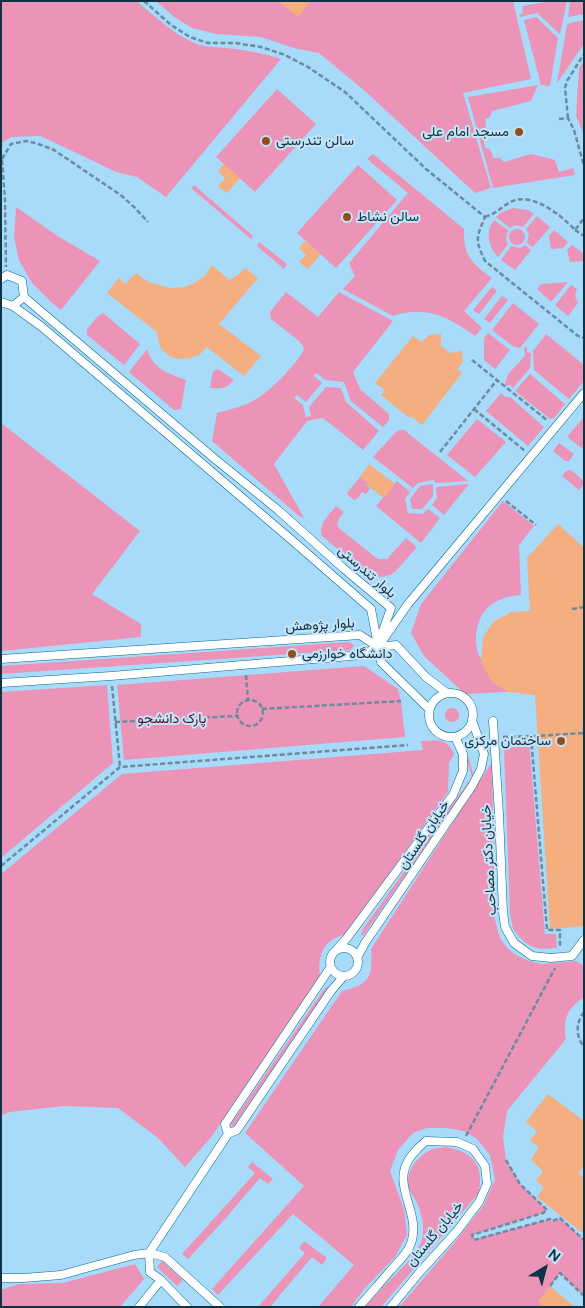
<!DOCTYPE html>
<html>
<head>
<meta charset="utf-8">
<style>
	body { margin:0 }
	#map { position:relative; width:585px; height:1308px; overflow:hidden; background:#c6e4f7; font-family:Figtree,sans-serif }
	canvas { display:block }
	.frame { position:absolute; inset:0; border:2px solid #0f3245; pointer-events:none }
	.north { position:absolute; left:520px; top:1243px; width:50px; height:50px; -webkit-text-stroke:4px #c6e4f7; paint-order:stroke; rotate:37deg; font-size:14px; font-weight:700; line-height:20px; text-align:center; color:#0f3245 }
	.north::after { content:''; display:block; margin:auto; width:18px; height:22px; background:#0f3245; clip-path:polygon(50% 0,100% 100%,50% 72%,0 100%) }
</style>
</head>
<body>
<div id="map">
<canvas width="585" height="1308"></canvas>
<div class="frame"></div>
<div class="north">N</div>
</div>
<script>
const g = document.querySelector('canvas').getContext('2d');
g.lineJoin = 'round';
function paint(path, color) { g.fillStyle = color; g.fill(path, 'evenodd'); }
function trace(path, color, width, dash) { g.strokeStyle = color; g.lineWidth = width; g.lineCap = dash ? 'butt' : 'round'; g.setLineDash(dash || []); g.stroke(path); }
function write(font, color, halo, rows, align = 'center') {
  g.font = font + ' Figtree,Vazirmatn,sans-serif'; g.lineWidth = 4; g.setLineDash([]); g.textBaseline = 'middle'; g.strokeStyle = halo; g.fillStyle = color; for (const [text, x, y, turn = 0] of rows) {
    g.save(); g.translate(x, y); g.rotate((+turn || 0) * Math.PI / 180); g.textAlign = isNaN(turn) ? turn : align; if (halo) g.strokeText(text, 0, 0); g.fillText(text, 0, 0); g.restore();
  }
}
paint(new Path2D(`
	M1 1H584V1307H1Z`), '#a8dbfa');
paint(new Path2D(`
	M1 1H138L140 4C157 18 177 37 197 44 210 48 222 47 236 49 251 51 266 54 281 59L166 197 137 177 116 172 41 136 12 137 1 143Z
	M156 1H513L531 79 463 93 491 188 475 193 365 91 319 53 294 48 261 37 216 34 192 28 173 16Z
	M552 1H567L560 34 537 13 520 17 519 15 523 13 522 6Z
	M570 1H584V14L568 17Z
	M536 17 558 38 550 86 541 85 524 20Z
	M584 20V44L557 83 567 24Z
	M584 61V135L576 116 579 68Z
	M538 85 531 101 492 111 490 117 485 119 486 123 485 129 482 131 485 148H488L492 153 493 158H500L504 162 531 154 555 160 559 172 573 168 575 175 493 188 468 97Z
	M277 89 316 124 255 192 216 157Z
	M373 154 464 229C464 235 464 241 465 246 468 261 481 270 492 278L464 311 482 328 475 336C449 317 426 305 393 316L343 289 355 276 349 263 408 193 367 159Z
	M358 165 397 200 336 268 297 233Z
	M194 185 253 236 251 239 191 188Z
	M16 207 59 237 100 261 61 310 51 302 32 283 19 260 14 238Z
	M513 208 528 210 534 214 523 227 515 225 510 228 496 217 500 213Z
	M537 216 550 227 533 247 527 243 529 234 526 229Z
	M494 220 508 230 506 239 508 244 498 257C488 246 485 232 494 220Z
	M509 237a8 8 0 1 1 16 0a8 8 0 1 1-16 0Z
	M554 230 568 242 563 248 551 249 549 236Z
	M259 242 287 264 284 269 257 246Z
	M525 245 531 250 515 270 501 260 511 246 520 248Z
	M572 245 584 254 583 261 570 262 567 250Z
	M568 282 551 302 537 289 541 284Z
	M571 285 577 289 575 296 578 303 568 316 555 305Z
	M492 287 497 291 479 314 473 310Z
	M286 292 318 317 339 292 393 321 353 372 360 389 389 414V420L383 427 351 401 344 382 326 380 316 373 314 376 322 383 306 402 297 395 294 398 303 405 306 417 311 416 309 407 326 387 341 388 346 402 379 431 363 450 323 418 307 421 274 464 304 518 299 516 212 441 217 413C228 410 240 407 251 402 268 394 294 367 304 350L303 346 299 341 271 319 270 312Z
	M502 296 508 300 490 323 484 319Z
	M513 303 539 324 520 348 514 347 492 330Z
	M103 313 140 344 124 365 87 335V329L98 316Z
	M488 333 510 350 495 369 484 360V338Z
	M546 334 584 365V381L569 399 534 370 533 351Z
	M527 347V352L531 353 530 368 513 388 510 385 506 386 505 385C507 370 518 366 525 355L524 348Z
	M147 349C153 369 167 373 186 380L181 409 174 410 129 372Z
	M218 369 234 380C226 389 222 389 210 388L213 371Z
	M530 374 565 404 554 418 550 419 515 391Z
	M501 393 505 397H510L544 427 528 446 486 411Z
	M584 417V450L567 437Z
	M477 419 506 442 475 477 447 455Z
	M1 423 140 531 92 594 141 624V637L1 651Z
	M399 430H404L468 481 436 483 433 480 418 483 413 488 373 457 396 432Z
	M559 443 574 454 569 461H565L553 451Z
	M571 470 584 481V484L579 490 562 476 566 471Z
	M360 477 368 483 367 486 370 488 366 494 362 492 357 499 354 500 349 496 347 493Z
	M397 481 410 492 405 499 408 513 423 514 428 509 440 518 421 543 376 506Z
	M433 484V496L422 509H412L410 499 420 486Z
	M469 484 444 515 432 505 437 498 436 487Z
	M503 501 534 526 519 545 521 595C494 597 477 610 476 638 476 645 477 654 482 660 485 663 491 666 495 669 505 676 516 683 526 691L465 694 424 656 411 633 421 604Z
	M336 506 344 512 339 519 337 525 340 529 375 557 379 559H387L406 538 417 547 395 572C386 578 377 578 367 573L322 536C318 524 329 515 336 506Z
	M349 642 354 645 351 650 1 674V666Z
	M364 666 398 689 401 701 405 737 124 760 117 685Z
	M107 685 113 763 1 858V692Z
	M445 715a7 7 0 1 1 14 0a7 7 0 1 1-14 0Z
	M421 741C438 741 446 737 454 754L449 763 448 792 381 885 348 934C325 938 317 953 320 976L212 1136 185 1167 158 1138 118 1108 64 1106 10 1112 1 1115V874L122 774 423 750Z
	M518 741H529L545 934H556L557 948 541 949 531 946 523 941 513 929 510 913 504 748H511Z
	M468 758 469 759 474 777 363 936 361 935 363 929 472 777 467 760Z
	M492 762 495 920 500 938 507 948 516 955 529 961 542 964 576 961 584 966V997C567 1009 563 1018 566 1039L507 1111 503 1137 506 1160 520 1184 547 1210 543 1213 472 1235 474 1239 550 1219 552 1221 560 1218 584 1240V1296L560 1273 539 1301 545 1307H399L454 1243 484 1205 492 1186 495 1179 490 1155 477 1139 464 1131 446 1128H427L413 1133 398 1150 390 1171 404 1209 407 1235 395 1257 365 1288 351 1307H318L354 1265 293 1214 218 1295 212 1289 304 1186 245 1133 342 991C370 985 373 976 371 949Z
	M328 987V989L234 1126 232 1127 231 1124 325 988Z
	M444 1147C472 1150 486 1166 478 1194L381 1307H365C373 1298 381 1289 389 1281 400 1270 417 1255 422 1239 425 1229 422 1215 418 1205 416 1199 411 1194 409 1188 404 1172 419 1154 433 1149 437 1148 441 1148 444 1147Z
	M252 1162 273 1179 268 1184 260 1178 225 1219 188 1259 182 1254 255 1173 248 1167Z
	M304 1241 327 1258 322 1265 312 1257 270 1307H258L305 1253 299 1248Z
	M162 1261 183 1280 177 1286 157 1267Z
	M135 1264 144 1279 120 1307H1V1290L19 1284 63 1283Z`), '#ec94b7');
paint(new Path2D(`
	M278 1H311L298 17Z
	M224 164 240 178 227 193 218 186 225 178 218 172Z
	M305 241 321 254 308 269 299 262 306 255 299 248Z
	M212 265 229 280 238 275 245 268 258 278 219 324 261 356 244 376 207 347 199 355 190 358 180 359 171 357 162 350 159 343 157 332 107 293 119 278 125 284 136 273 148 282 170 288 185 287 194 283 205 276Z
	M441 334V346L450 353 462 351 463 362 457 369 462 373 422 425 412 417H408L381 395 385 390 375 383 413 336 422 342 429 335Z
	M369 464 395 484 384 498 367 485 368 483 360 477Z
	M558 524 584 548V926L550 929 535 695 508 692 492 682 481 662 483 637 494 621 512 612 530 611 527 558Z
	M548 1094 584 1121V1167L578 1173 584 1178V1234L537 1197 544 1187 536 1181 543 1171 531 1160 539 1147 530 1141 537 1131 526 1122Z
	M550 1286 575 1307H545L538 1302Z`), '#f4ae7f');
const service = new Path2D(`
	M1 279 7 275 22 281 24 297 13 306 1 302
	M24 297 215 459 278 510 343 568 391 608 378 645
	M13 306 42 327 294 542 371 609 381 662 429 709
	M383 640 408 604 584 393
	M1 659 360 635 378 647
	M1 683 111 676 362 655 378 647 396 645 426 677 447 693
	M429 715a22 22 0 1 1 44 0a22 22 0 1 1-44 0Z
	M493 721 499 814 503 912 505 927 514 943 532 956 551 958 572 956 584 940
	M330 962a14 14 0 1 1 28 0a14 14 0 1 1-28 0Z
	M337 949 347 938 453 795 463 771V754L455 737
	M358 956 365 943 472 786 481 769 484 754 472 720
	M228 1134 237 1130 331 991 343 977
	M1 1278H23L61 1275 134 1255 149 1253 165 1257 220 1307
	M139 1307 161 1280
	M187 1307 161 1280 150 1272 149 1253 228 1134 225 1124 330 968
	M359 1307C369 1295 380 1283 390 1271 398 1262 409 1252 412 1240 420 1210 389 1183 412 1155 416 1150 421 1145 426 1141L457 1142 473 1149 485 1166 487 1184 479 1202 457 1231 419 1273 391 1307`);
trace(service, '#016992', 9);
trace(new Path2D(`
	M144 1 171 25 190 37 208 43H235L261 47 285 55 308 67 345 92 426 169 485 217C476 238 475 240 485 261L578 336 584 338
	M568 118 565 88 567 81 584 54
	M559 119 568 118 574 130 584 166
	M2 159 11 144 26 141 36 143 54 150 122 196 135 208 148 222
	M2 160 5 200 6 267
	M485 217C488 216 492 214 496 212 502 208 508 202 516 200 536 195 562 216 575 230L584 218
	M575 230 584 236
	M472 360 548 421
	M474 409 525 451
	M440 452 497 380
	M506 501 536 525
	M572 609 584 607
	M246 675 248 700
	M112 686 120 767
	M237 713a13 13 0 1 1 26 0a13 13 0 1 1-26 0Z
	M262 709 401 701
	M115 722 237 716
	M503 737 536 736 584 733
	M531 737 547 930H560V946
	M1 866 120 767 408 745
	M584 1012C575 1024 576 1036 584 1047
	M466 1136 555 968
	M506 1160 520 1184 547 1210 543 1213 472 1235 474 1240 550 1219 552 1221 560 1218 584 1240
	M550 1286 560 1273 584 1296`), '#6b8c9f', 2.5, [5, 2.5]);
trace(service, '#fff', 8);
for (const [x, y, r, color] of [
	[519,132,5,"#8f4e19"],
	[266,141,5,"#8f4e19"],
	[347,217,5,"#8f4e19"],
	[292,654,5,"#8f4e19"],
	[561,741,5,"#8f4e19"]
]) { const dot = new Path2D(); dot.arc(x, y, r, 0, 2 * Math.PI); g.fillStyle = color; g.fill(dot); trace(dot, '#c6e4f7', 2); }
write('14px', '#0f3245', '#c6e4f7', [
	["مسجد امام علی",509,132,"right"],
	["سالن تندرستی",276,141],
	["سالن نشاط",357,217],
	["دانشگاه خوارزمی",302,654],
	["ساختمان مرکزی",551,741,"right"]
], 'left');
write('14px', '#0f3245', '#c6e4f7', [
	["بلوار تندرستی",367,572,41],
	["بلوار پژوهش",320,625,-3],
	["خیابان گلستان",424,835,-56],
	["خیابان دکتر مصاحب",489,860,-93],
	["خیابان گلستان",435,1234,-50]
]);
write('14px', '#4e102e', '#c6e4f7', [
	["پارک دانشجو",172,719]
]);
</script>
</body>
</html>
